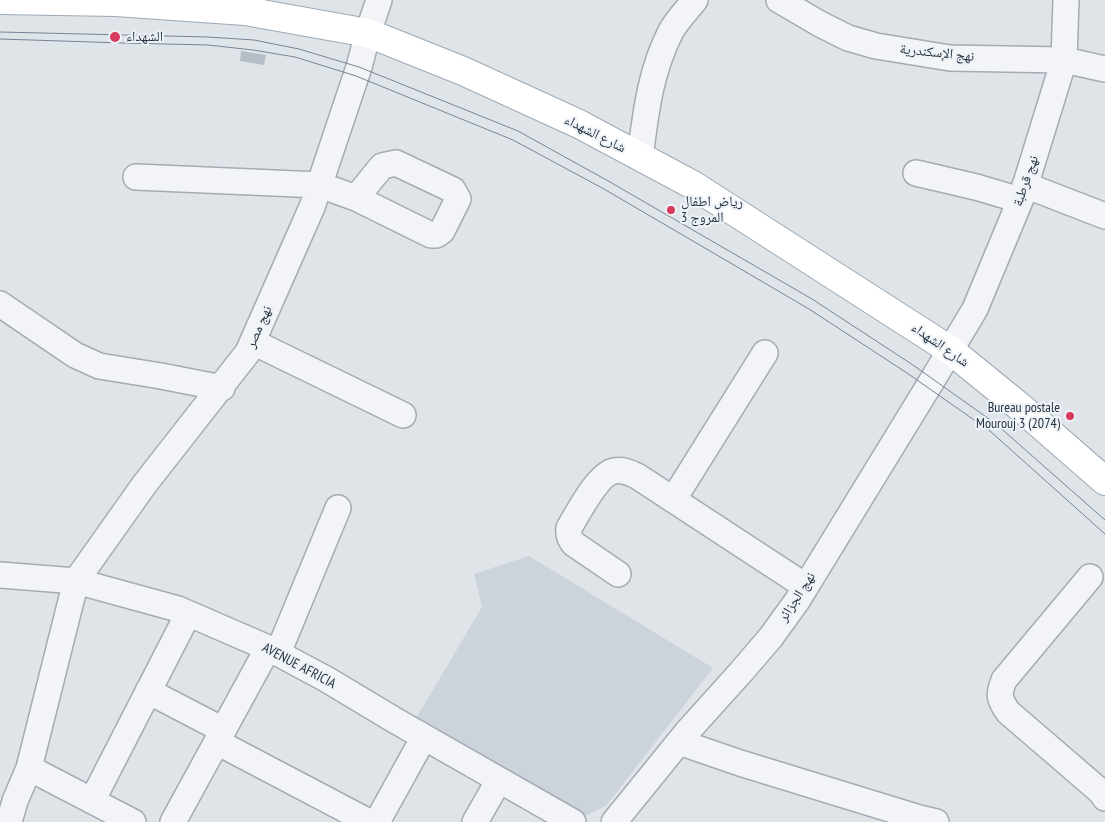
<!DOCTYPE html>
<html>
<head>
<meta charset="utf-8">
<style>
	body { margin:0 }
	canvas { display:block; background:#dfe4e9 }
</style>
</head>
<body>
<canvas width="1105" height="822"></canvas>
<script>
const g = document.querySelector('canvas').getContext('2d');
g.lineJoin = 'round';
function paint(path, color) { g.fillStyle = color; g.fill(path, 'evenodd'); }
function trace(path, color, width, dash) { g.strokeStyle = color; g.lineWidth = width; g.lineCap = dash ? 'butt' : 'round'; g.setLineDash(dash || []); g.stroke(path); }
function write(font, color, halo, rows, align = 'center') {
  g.font = font + ' "PT Sans Narrow","Noto Naskh Arabic",sans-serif'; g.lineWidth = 4; g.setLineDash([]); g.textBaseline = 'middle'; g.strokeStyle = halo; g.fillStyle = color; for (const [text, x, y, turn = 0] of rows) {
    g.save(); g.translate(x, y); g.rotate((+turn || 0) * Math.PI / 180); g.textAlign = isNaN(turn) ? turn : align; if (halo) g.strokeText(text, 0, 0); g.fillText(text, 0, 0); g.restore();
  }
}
paint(new Path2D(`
	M529 556 713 668 606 806 587 815 562 806 415 720 482 607 474 574Z`), '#cdd3db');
paint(new Path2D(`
	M241 51 266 55 264 65 240 61Z`), '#b6bdc7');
const minor = new Path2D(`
	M779 0 820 24 848 38 876 46 950 58 1064 60 1105 69
	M640 157C646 112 650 72 671 31 677 20 687 10 695 0
	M916 173 976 187 1020 200
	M136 177 320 185 356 198 431 235H436L442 231 458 199 453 190 396 163 382 166 356 198
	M1025 185 1105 216
	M0 304 75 355 99 366 161 376 222 388
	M253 342 403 415
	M673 500 765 353
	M618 574 574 544C569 538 568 534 569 528 578 513 598 474 614 471 623 469 630 473 637 476L805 586
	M0 575 76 581 178 609 268 648 326 679 396 721 573 822
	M1090 577 1004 680C998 695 999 699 1008 712L1101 792 1105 798
	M278 653 338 508
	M148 691 223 730
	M217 742 369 822
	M679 742 740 763 919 818 936 822
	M29 768 133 822
	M92 801 188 614
	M9 822 15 801 29 768 76 581 144 485 248 352 312 207 359 67 368 33 379 0
	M173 822 268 648
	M377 822 424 737
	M475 822 499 780
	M614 822 687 732 741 672 771 637 797 601 933 379 975 309 1022 196 1064 60 1066 0`);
const major = new Path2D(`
	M0 0 116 2 245 11 368 33 463 71 579 124 693 185 827 271 950 350 1019 406 1105 481`);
trace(minor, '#a4abb4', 28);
trace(major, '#9da9b6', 30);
trace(minor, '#f2f4f7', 25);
trace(major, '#fff', 28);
trace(new Path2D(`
	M0 32 208 37 254 40 299 49 359 67 518 131 610 182 812 299 913 365 996 424 1105 520
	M0 39 123 43 208 45 253 50 295 57 356 76 513 140 604 189 809 309 907 373 990 431 1105 534`), '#778494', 1);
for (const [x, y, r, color] of [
	[115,37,6,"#d83a5e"],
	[671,210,5,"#d83a5e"],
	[1070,416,5,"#d83a5e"]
]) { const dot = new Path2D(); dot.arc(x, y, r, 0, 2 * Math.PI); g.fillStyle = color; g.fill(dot); trace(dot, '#eef3f7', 2); }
write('14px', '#273242', '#eef3f7', [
	["الشهداء",126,37],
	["رياض اطفال",681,202],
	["المروج 3",681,218],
	["Bureau postale",1060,408,"right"],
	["Mourouj 3 (2074)",1060,424,"right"]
], 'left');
write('14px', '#273242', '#eef3f7', [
	["نهج الإسكندرية",937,53,6],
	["شارع الشهداء",595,134,27],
	["نهج قرطبة",1026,181,-71],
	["نهج مصر",259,327,-66],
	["شارع الشهداء",940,345,35],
	["نهج الجزائر",797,597,-57],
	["AVENUE AFRICIA",299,666,28]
]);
</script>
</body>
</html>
